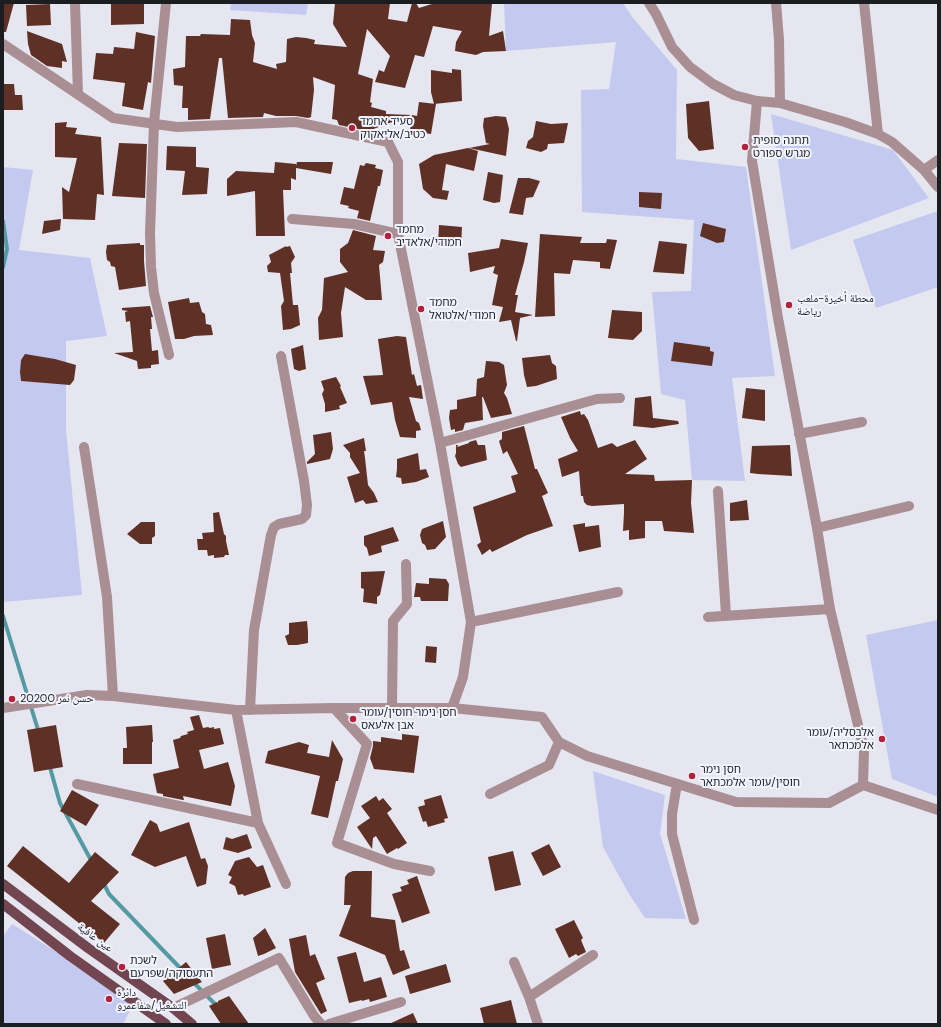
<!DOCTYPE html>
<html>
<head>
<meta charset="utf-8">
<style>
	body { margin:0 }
	#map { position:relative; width:941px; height:1027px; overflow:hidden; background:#e5e6f0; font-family:"DM Sans",sans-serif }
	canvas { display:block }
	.frame { position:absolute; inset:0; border:4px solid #1c1d20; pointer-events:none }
</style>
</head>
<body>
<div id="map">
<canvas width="941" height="1027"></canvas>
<div class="frame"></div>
</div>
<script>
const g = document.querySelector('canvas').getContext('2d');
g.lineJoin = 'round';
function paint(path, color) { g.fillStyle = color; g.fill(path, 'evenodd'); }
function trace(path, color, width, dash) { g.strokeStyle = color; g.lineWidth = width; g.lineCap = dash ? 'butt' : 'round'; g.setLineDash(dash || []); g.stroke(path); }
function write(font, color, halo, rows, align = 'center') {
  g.font = font + ' "DM Sans","Noto Naskh Arabic","Noto Sans Hebrew",sans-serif'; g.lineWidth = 4; g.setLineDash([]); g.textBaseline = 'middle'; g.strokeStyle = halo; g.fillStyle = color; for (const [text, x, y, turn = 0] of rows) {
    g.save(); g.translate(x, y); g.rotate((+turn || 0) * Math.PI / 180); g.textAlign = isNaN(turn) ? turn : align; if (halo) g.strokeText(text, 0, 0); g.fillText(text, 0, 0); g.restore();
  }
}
paint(new Path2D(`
	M231 3H308L306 15 230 10Z
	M504 3H623L633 18 677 70 676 159 746 167 775 376 732 378 745 481 692 480 685 400 661 394 652 292 691 291 694 220 582 212 581 90 609 89 616 42 506 51Z
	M771 114 893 150 929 198 791 250Z
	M3 167 33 170 19 250 90 258 107 336 66 341V429L82 595 3 602Z
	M938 211V287L876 308 853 240Z
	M938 620V797L892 779 866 635Z
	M593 771 665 795 660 834 686 919 645 918 629 894 603 847Z
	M12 924 135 1001 123 1024H3V936Z`), '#c4c9f0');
trace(new Path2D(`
	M3 221 7 249 3 267
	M3 616 39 733
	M49 764 60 803 92 862
	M103 882 109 894 182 970
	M192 981 217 1006`), '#549aa3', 4);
paint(new Path2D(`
	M3 3H14L6 32H3Z
	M111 3H144V24L111 25Z
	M335 3H390L388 19 407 22 412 3H416L419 8 435 3H492L489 36 503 31 506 51 483 52 476 55 455 51 456 42 462 31 433 26 424 57 415 55 405 88 375 82 379 70 384 72 390 56 367 29 358 74 373 79 370 102 372 103 371 107 386 111V114L411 115 368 131 339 125 337 120 332 119 335 85 313 77 314 90 311 117 308 118 296 116H276L264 113 263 117 228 118 222 58H219L210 119 188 120V108H182L183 86 174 85 173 69 185 67 186 36H200L201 34 230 35 231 19 250 20 252 35 255 43 253 62 277 69 276 64 286 62 287 39 296 37 306 38 315 40 314 44 347 47 333 24Z
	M50 4 51 25 27 26 26 5Z
	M27 31 62 44 67 62 62 61V68L47 66 31 55 28 44Z
	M136 32 155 36 151 83 148 82 143 110 122 106 125 83 93 79 96 53 113 54 114 47 134 49Z
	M452 69 461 70 462 101 434 104 431 92V70L452 73Z
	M3 84H14L15 95H22L23 110H3Z
	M709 101 714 149 699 151 688 138 686 104Z
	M419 102 436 104 431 134 410 131 412 115 417 116Z
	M496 116 506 117 509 129 506 156 469 148 490 144 486 143 483 126 484 118Z
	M536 121 551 124 568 123 564 143 548 144 547 149 541 152 526 148 528 141 533 137Z
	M67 122 66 127 77 128 75 134 101 137 104 195 97 194 95 220 63 219 62 187 69 192 77 158 55 157V123Z
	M119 143 147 144 145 198 112 196Z
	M167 146 196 147V167L209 168 207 194 182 195 185 171 166 170Z
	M468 148 478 151 474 171 446 164 442 190 449 191 447 200 433 198 423 189 419 164 434 155Z
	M275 162 296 164V166L297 162H333L331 174 296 168V180L291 178V190H283L285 236H256L255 191 227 196V179L236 171 274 173Z
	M366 163 376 165 375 168 383 170 380 186H378L370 221 357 218 359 211 348 208 349 206 340 204 344 187 354 189 360 165 364 166Z
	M488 172 503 175 500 202 494 203 483 200Z
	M518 178H529L540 181 533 197 526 198 523 215 509 213Z
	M639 192 662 193 661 209 639 207Z
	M61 219 60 230 42 234 44 221Z
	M703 223 726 229 724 242 717 243 700 236Z
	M439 225 462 227 461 247 438 245Z
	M353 230 376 236 373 250 385 251 383 262 379 265 382 300H366L345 287 341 313 343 337 319 340 318 318 322 310 324 278 348 272 340 262V249L348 243Z
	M540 234 582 237 580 243H606L607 239 617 240 610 269 600 268V262L573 260 570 274 554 273 555 316 535 317Z
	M501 239 528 243 524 262 515 295H518L515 312 533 315 520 318 517 341H516L511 320 499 322 503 307 492 305 498 275 493 273 495 266 470 272 468 253 499 248Z
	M659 241 687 244 684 274 653 272Z
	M140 243V245H144V261L146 286 119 290 115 267 111 266 110 262 107 260 106 252 107 245Z
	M286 246V247L290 246 295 257 291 263 292 273H290L293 305H298L300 325 291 329 283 330 281 306 284 301 280 273 268 272 267 266 271 262 269 255Z
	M189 298 190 303 199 302 202 312 205 314 206 324 211 325 213 335 194 336 184 339H175L168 302Z
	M150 306 153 317H151L152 329H150L152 351 158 350 159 364 151 365V368L138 369 137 361 114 353 133 352 130 321 126 322 125 312 128 311 122 310V308Z
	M612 310 642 312V331L633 340 608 338Z
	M397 336 406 337 412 375 414 374 417 386 421 385 423 399 409 397 416 421 419 423 421 430 416 431V438L400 437 395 420 392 402 371 405 363 376 383 375 378 339Z
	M674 342 710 347V351L714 352 712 366 671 361Z
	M303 345 306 369 299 371 294 369 291 349Z
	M25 354 55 359 76 365 74 380 70 385 21 381 20 372 21 360Z
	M550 355 552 363 556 366 557 379 536 386 527 387 524 375 522 358Z
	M486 361 499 362 504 365 507 385 504 393 507 398 512 414 491 418 483 397H482L483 420 465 423 463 430 455 432V429L451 430 449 418 450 410 457 409V400L476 396 477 379 484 377Z
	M336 377 341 386 340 387 347 403 339 406 340 409 325 412V404L322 394 324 390 321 381Z
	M746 388 765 390V421L742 418Z
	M651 396 653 418 678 421 679 424 653 428 633 426 635 398Z
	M580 411 581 415 584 414 588 420 598 448 612 443 617 447 635 440 647 459 625 474 654 475 655 481 692 480 691 503 694 533 664 531 662 521H645V538L629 540V530L623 531 624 513V504L592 506 587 505 584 502 583 496H581L579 471 562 477 558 459 578 451 570 438 561 417Z
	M524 426 535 469H537L548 493 542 496 553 526 527 535 492 552 490 549 482 555 477 545 481 542 473 507 516 492 511 476 518 474 507 451 503 454 499 441 502 439V432Z
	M331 432 333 449 330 459 307 464V462L315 454 313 435Z
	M364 438 366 451H364L365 458 368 485 374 493 378 502 366 504 363 500 355 503 347 477 360 473 350 457V453L343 445Z
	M476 440 478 445H485L487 460 461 467 458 464 455 456 456 453V445H458L457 447 469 443V442Z
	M790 445 792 476 758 474 750 473 752 446Z
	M418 453 420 470 426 469 429 477 416 482 402 484 401 478 396 477 397 469V459Z
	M747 500 749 520 730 521V503Z
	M219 512 224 534 226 536V541L229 555H225L224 557 214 558V555L208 556 207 550H198L197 539H203L202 533 214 532 213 513Z
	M443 521 446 537 435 549 427 550 425 545 422 543 420 535 422 529Z
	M141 522H155V536L152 538V544H140L127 534Z
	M585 523V527L599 525 601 547 579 552 573 525Z
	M393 527 399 541 381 546 382 552 369 556 367 548 364 545V536Z
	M385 571 380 595 377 597V604L363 602 364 589 361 588V572Z
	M429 578 446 579 449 584 448 601H421L420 597H414L416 583 429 584Z
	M307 621 308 632V643L297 645H288L285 636 289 634V623Z
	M426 646 437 647 436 663 425 662Z
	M199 715 203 728 208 727 210 728 214 727V729L220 728 224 744 199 750 204 769 228 762 235 786 231 806 183 796 184 800H183L163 796V794L157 793 153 774 179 768 173 740 180 738 181 736 188 734 187 732 194 730 190 717Z
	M56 725 63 767 34 772 27 730Z
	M152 725 153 742H152V764H123V748H127L126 727Z
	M402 734 419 736 414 773 374 769 370 758 373 746V741L381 742V737L402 740Z
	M332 740 343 759 338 781H336L328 818 311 814 320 776 265 763 268 751 299 742 309 745 307 753 329 757Z
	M72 790 99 805 86 826 60 811Z
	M441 795 448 818 444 819 445 822 428 827 426 821 423 822 418 807 425 805 424 800Z
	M376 796 379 801 383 798 392 809 387 813 407 843 398 849 397 848 387 854 376 836 373 838 372 849 357 827 370 818 361 806Z
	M150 820 157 824 160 832 189 822 201 859 205 858 208 866 206 884 197 887 186 856 155 867 131 855Z
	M247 834 252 848 238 853 223 849 226 837 232 839Z
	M549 844 561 867 543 876 531 853Z
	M23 846 69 883 95 852 119 872 91 901 120 924 104 943 7 866Z
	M513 851 521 885 495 891 488 857Z
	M249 857 257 867 263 865 271 887 244 896 243 894 238 895 235 886 229 883 232 877 228 875 235 861Z
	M353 871H372L371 917 395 920 400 951 404 950 410 968 393 975 385 955 339 936 351 905H344L345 877 348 873Z
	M417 876 430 913 402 923 392 894 402 891 400 887 409 884 407 880Z
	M574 920 583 938 581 940 586 952 578 956 576 954 569 958 555 929Z
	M265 928 276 948 264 954 258 956 253 938Z
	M225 934 231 965 212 969 206 938Z
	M306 935 310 956 315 954 325 979 316 983 327 1011 321 1014 295 972 289 939Z
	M356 952 364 982 381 977 387 997 370 1002 369 999 362 1001V1000L349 1003 337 957Z
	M186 962 202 982 174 994 163 981Z
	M446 964 451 982 410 994 405 976Z
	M229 996 249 1024H221L209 1006 217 1002 218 1003V1001Z
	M511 1000 517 1024H484L480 1008Z
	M413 1013 418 1024H389Z`), '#5f3025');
trace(new Path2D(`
	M75 3 78 94
	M166 3 154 123 150 233 151 267 154 293 169 355
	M649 3 656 14 672 47 690 67 713 84 734 95 757 101 780 103 845 122 878 134 892 142 924 170 938 187
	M776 3 779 40 780 103
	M864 3 878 134
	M3 44 113 118 177 127 296 122 388 142 398 162V234L440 443 471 622 463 677 452 708
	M924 170 938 160
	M292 219 354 224 398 234
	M799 434 862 422
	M440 443 597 399 620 398
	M84 447 107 597 113 696
	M718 491 726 615
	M817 528 909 506
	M708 617 830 609
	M471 622 618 592
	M3 708 87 695 113 696 236 710 334 708H452L542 717 559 742 587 756 736 802 829 803 863 785 864 750 830 609 817 528 778 318 752 161 757 101
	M334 708 367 744 337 843 394 864 430 871
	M392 708 393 621 407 604 406 564
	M236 710 258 823 286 884
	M250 710 254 630 271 535 274 527 279 524 302 519 306 515 307 505 304 481 281 356
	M77 784 258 823
	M677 784 672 814V834L694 920
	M863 785 938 810
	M490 794 549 765 559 742
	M514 962 529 997 538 1024
	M529 997 593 955
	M173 1008 279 958 314 1016 321 1024
	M329 1024 401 1002`), '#a98e94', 10);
trace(new Path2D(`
	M3 884 88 948 173 1008 192 1024
	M3 904 70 956 166 1024`), '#714650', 10);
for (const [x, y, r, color] of [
	[352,128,4,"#b4213b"],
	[745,147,4,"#b4213b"],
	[388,236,4,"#b4213b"],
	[789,305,4,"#b4213b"],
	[421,309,4,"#b4213b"],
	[12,699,4,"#b4213b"],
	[353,719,4,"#b4213b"],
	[882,739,4,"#b4213b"],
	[692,776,4,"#b4213b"],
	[122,967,4,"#b4213b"],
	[109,999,4,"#b4213b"]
]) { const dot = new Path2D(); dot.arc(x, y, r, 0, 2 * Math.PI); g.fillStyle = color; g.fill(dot); trace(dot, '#f2f4fd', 1.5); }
write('11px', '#1c1d20', '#f2f4fd', [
	["סעיד אחמד",360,122],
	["כטיב/אליאקוק",360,135],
	["תחנה סופית",753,141],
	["מגרש ספורט",753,154],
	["מחמד",396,230],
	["חמודי/אלאדיב",396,243],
	["محطة أخيرة-ملعب",797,299],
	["رياضة",797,312],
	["מחמד",429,303],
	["חמודי/אלטואל",429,316],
	["حسن نمر 20200",20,699],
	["חסן נימר חוסין/עומר",361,713],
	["אבן אלעאס",361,726],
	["אלבסליה/עומר",874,733,"right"],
	["אלמכתאר",874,746,"right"],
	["חסן נימר",700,770],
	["חוסין/עומר אלמכתאר",700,783],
	["לשכת",130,961],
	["התעסוקה/שפרעם",130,974],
	["دائرة",117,993],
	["التشغيل/شفاعمرو",117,1006]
], 'left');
write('11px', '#1c1d20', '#f2f4fd', [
	["عين عافية",95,938,36]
]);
</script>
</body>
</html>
